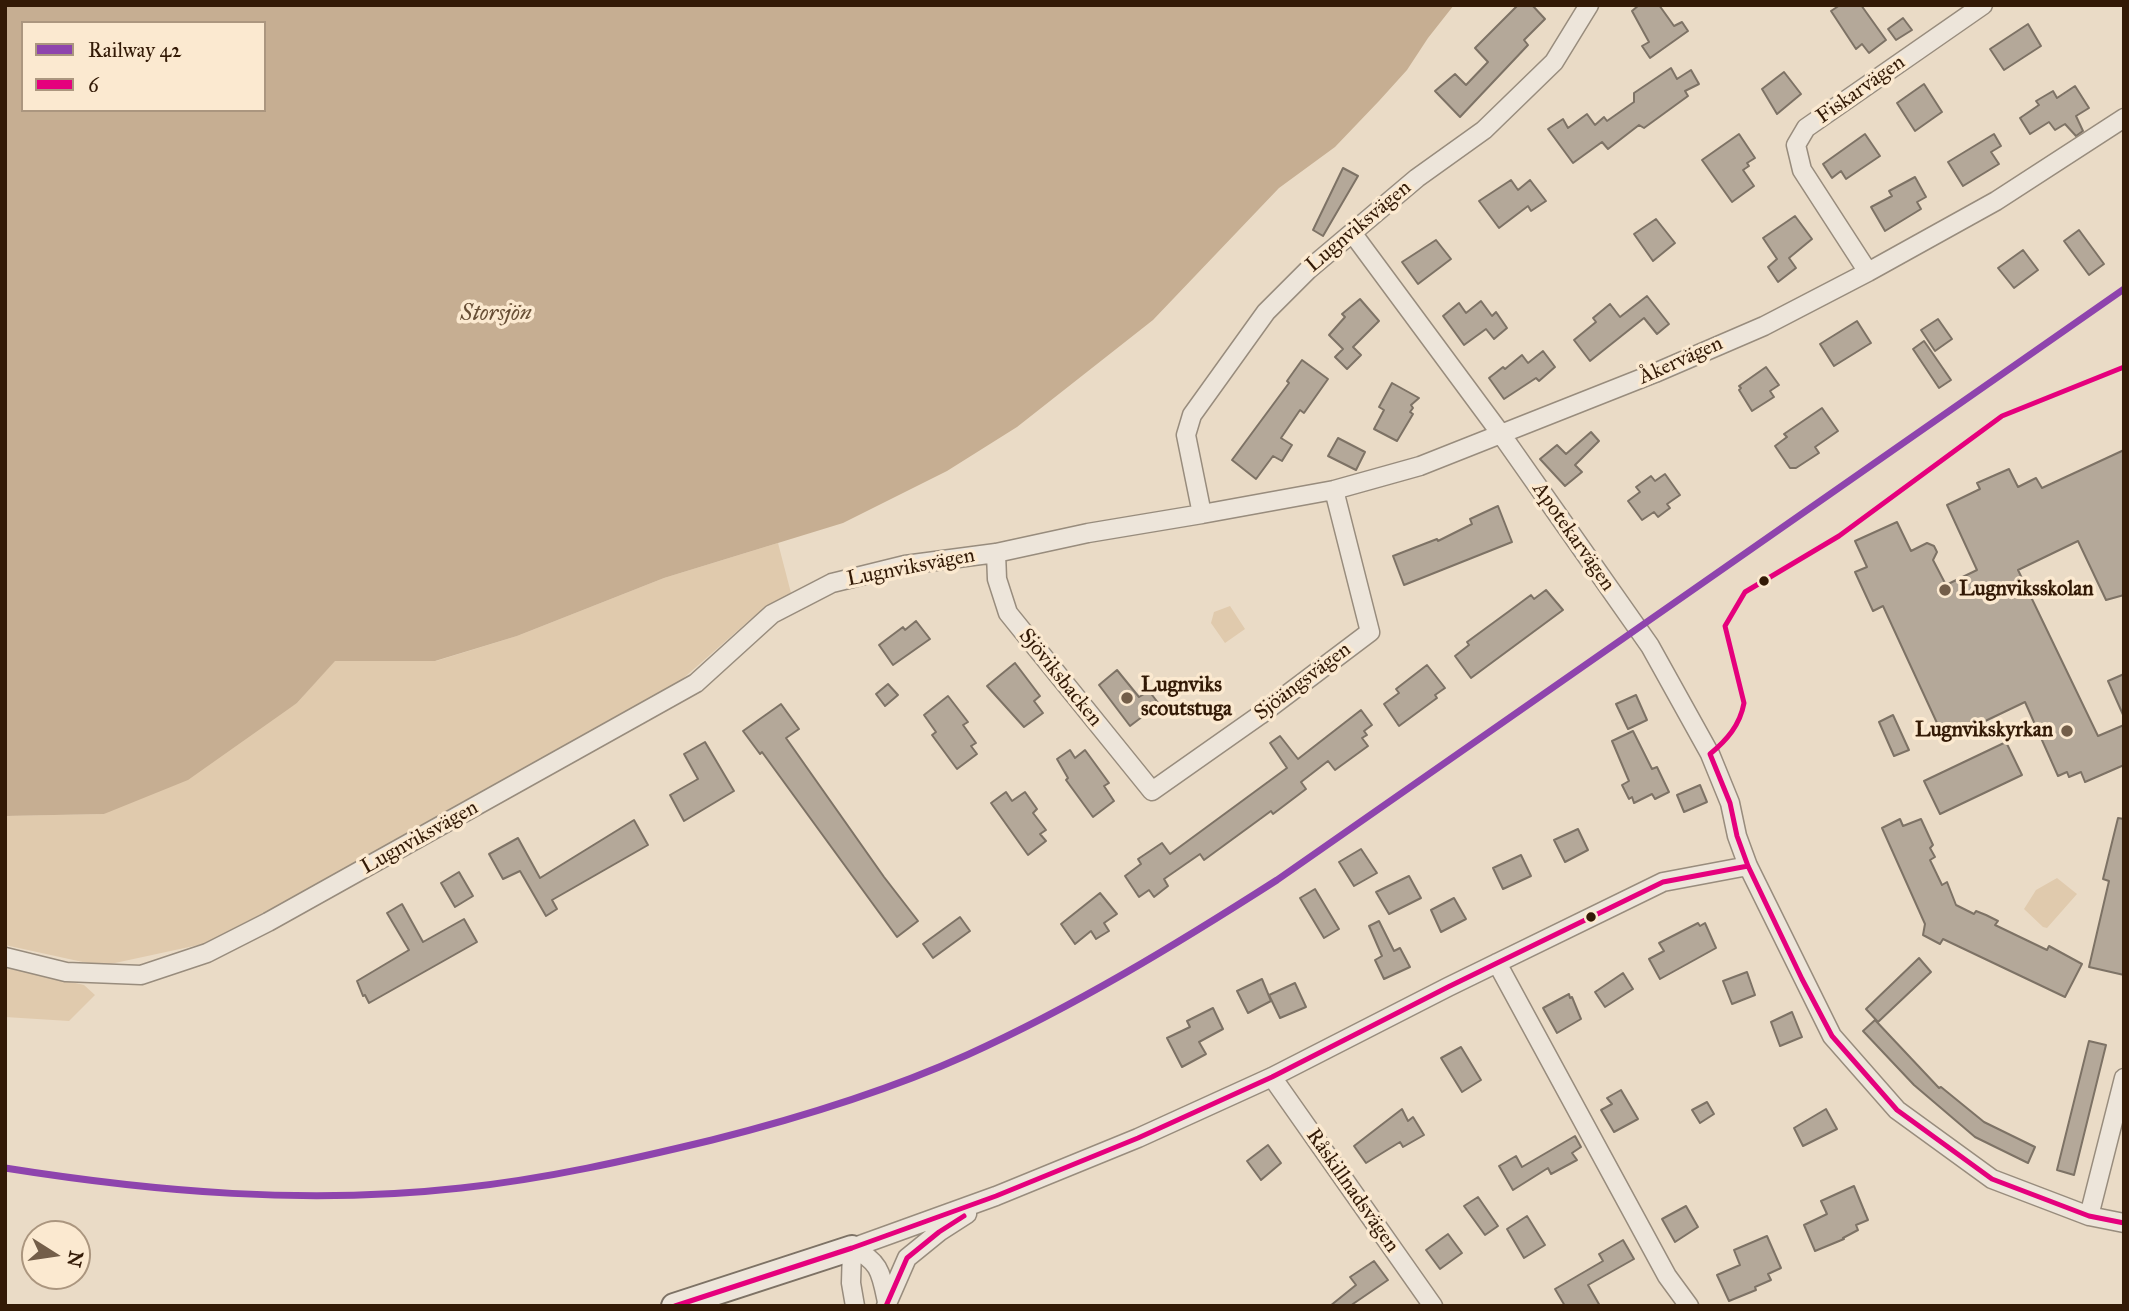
<!DOCTYPE html>
<html>
<head>
<meta charset="utf-8">
<style>
	body { margin:0 }
	#map { position:relative; width:2129px; height:1311px; overflow:hidden; background:#eadbc6; font-family:"IM FELL Great Primer",serif }
	canvas { display:block }
	.frame { position:absolute; inset:0; border:7px solid #331a06; pointer-events:none }
	.legend { position:absolute; left:21px; top:21px; width:245px; height:91px; box-sizing:border-box; background:#fbe9d0; border:2px solid #ab967f; margin:0; padding:9px 12px; list-style:none; font-size:21px; color:#331a06 }
	.legend li { display:flex; align-items:center; gap:14px; height:35px }
	.legend b { width:35px; border:2px solid #ab967f }
	.north { position:absolute; left:21px; top:1220px; width:70px; height:70px; box-sizing:border-box; background:#fbe9d0; border:2px solid #ab967f; border-radius:50%; rotate:102deg; font-size:19px; font-weight:700; line-height:28px; text-align:center; color:#331a06 }
	.north::after { content:''; display:block; margin:auto; width:24px; height:32px; background:#735e49; clip-path:polygon(50% 0,100% 100%,50% 72%,0 100%) }
</style>
</head>
<body>
<div id="map">
<canvas width="2129" height="1311"></canvas>
<div class="frame"></div>
<ul class="legend">
<li><b style="height:9px;background:#8e44ad"></b>Railway 42</li>
<li><b style="height:9px;background:#e5007d"></b>6</li>
</ul>
<div class="north">N</div>
</div>
<script>
const g = document.querySelector('canvas').getContext('2d');
g.lineJoin = 'round';
function paint(path, color) { g.fillStyle = color; g.fill(path, 'evenodd'); }
function trace(path, color, width, dash) { g.strokeStyle = color; g.lineWidth = width; g.lineCap = dash ? 'butt' : 'round'; g.setLineDash(dash || []); g.stroke(path); }
function write(font, color, halo, rows, align = 'center') {
  g.font = font + ' "IM FELL Great Primer",serif'; g.lineWidth = 7; g.setLineDash([]); g.textBaseline = 'middle'; g.strokeStyle = halo; g.fillStyle = color; for (const [text, x, y, turn = 0] of rows) {
    g.save(); g.translate(x, y); g.rotate((+turn || 0) * Math.PI / 180); g.textAlign = isNaN(turn) ? turn : align; if (halo) g.strokeText(text, 0, 0); g.fillText(text, 0, 0); g.restore();
  }
}
paint(new Path2D(`
	M778 543 791 593 752 618 679 682 353 867 203 944 101 966 5 945V816L104 814 297 703 334 661H436L517 636 664 578Z
	M1230 606 1245 629 1225 643 1211 623 1214 612Z
	M2057 878 2077 894 2047 928 2043 927 2024 909 2036 890Z
	M5 967 84 985 95 995 69 1021 5 1017Z`), '#e0caad');
paint(new Path2D(`
	M5 5H1454L1428 38 1407 70 1379 101 1335 147 1279 188 1153 320 1017 427 947 471 843 523 664 578 517 636 435 661H335L297 703 188 780 104 814 5 816ZM23 23H264V110H23Z`), '#c6ae92');
const building = new Path2D(`
	M1518 5H1532L1545 19 1524 40 1528 45 1460 117 1435 91 1455 74 1466 85 1488 62 1475 48Z
	M1639 5H1659L1674 26 1682 22 1688 31 1650 58 1642 46 1649 42 1632 11Z
	M1840 5H1861L1886 40 1869 53 1862 44 1856 49 1831 11Z
	M1903 18 1912 30 1896 40 1888 29Z
	M2028 24 2041 46 2004 70 1990 49Z
	M1671 68 1677 79 1691 70 1699 84 1685 91 1688 96 1644 128 1639 125 1608 149 1602 142 1573 163 1548 129 1563 119 1568 128 1587 114 1595 125 1604 117 1607 121 1634 102V93Z
	M1784 72 1801 94 1777 114 1762 89Z
	M1924 84 1942 112 1915 131 1897 103Z
	M2075 86 2089 108 2076 116 2083 131 2076 136 2065 124 2055 130 2049 122 2030 134 2020 118 2039 105 2036 101 2053 91 2057 98Z
	M1739 134 1755 158 1747 163 1749 166 1743 170 1754 186 1732 202 1702 160Z
	M1865 134 1880 156 1846 179 1841 171 1832 178 1823 164Z
	M1994 134 2001 146 1991 152 1999 164 1963 186 1948 162Z
	M1343 168 1358 176 1323 236 1313 230Z
	M1915 177 1926 197 1917 202 1921 209 1885 231 1871 207 1892 196 1889 191Z
	M1511 180 1518 190 1530 180 1546 201 1531 211 1528 206 1499 228 1479 201Z
	M1795 216 1812 239 1789 258 1796 268 1778 282 1768 267 1777 259 1763 238Z
	M1656 219 1675 243 1653 261 1634 234Z
	M2079 230 2104 264 2089 275 2064 241Z
	M1436 240 1451 259 1418 284 1402 262Z
	M2023 250 2038 270 2014 288 1998 268Z
	M1647 296 1669 324 1657 334 1644 318 1590 361 1574 340 1596 322 1593 318 1610 304 1620 317Z
	M1360 299 1379 321 1353 347 1361 355 1347 369 1335 357 1343 349 1329 335 1345 317 1342 314Z
	M1481 301 1492 316 1496 312 1507 328 1494 339 1486 329 1464 345 1443 316 1459 303 1466 313Z
	M1938 319 1952 339 1935 351 1921 330Z
	M1857 321 1871 343 1834 366 1820 344Z
	M1924 341 1951 380 1939 388 1913 349Z
	M1543 351 1555 367 1539 381 1536 378 1504 399 1489 378 1503 367 1505 369 1522 355 1528 363Z
	M1302 360 1328 379 1304 413 1300 410 1281 438 1292 445 1282 461 1273 456 1256 479 1232 460 1289 383 1287 381Z
	M1766 367 1779 385 1770 391 1774 397 1752 411 1739 390 1741 388 1739 386Z
	M1392 383 1419 398 1411 405 1413 408 1410 412 1413 414 1397 441 1374 429 1384 410 1379 407Z
	M1822 408 1838 431 1815 447 1819 453 1796 468H1790L1775 446 1787 437 1784 434Z
	M1591 432 1599 441 1575 465 1582 472 1565 486 1540 459 1557 445 1566 454Z
	M1338 438 1365 452 1356 470 1328 456Z
	M2124 450V595L2106 600 2078 541 2018 570 2098 736 2124 725V765L2085 782 2081 772 2069 777 2067 772 2058 776 2025 702 1979 724 1977 720 1943 736 1883 606 1873 611 1855 572 1867 567 1855 541 1897 522 1911 551 1927 543 1934 546 1937 552 1933 560 1946 585 1977 570 1947 505 1980 489 1977 483 2009 469 2018 487 2036 478 2042 488Z
	M1665 474 1680 495 1667 504 1670 508 1658 517 1654 512 1642 520 1628 501 1640 492 1636 487 1651 476 1655 481Z
	M1498 506 1512 542 1404 585 1393 556 1437 539 1438 541 1472 524 1470 519Z
	M1546 590 1563 610 1471 678 1455 656 1469 645 1467 642 1508 612 1531 595 1534 599Z
	M916 621 930 639 893 665 879 645 903 627 905 630Z
	M1015 663 1040 696 1034 701 1043 713 1024 727 987 686Z
	M1427 665 1445 688 1435 695 1437 698 1399 726 1384 704 1399 693 1396 689Z
	M1117 670 1139 697 1149 691 1159 704 1130 726 1099 685Z
	M2124 674V717L2108 681Z
	M888 684 898 695 885 706 876 694Z
	M1636 695 1647 720 1628 729 1616 704Z
	M948 696 968 722 963 725 976 743 971 746 977 754 957 769 932 735 936 732 924 715Z
	M781 704 799 729 786 738 884 877 918 921 897 937 762 752 760 754 743 731Z
	M1361 710 1372 725 1364 731 1367 735 1362 738 1368 746 1335 770 1328 761 1301 782 1306 789 1273 814 1271 811 1204 860 1200 854 1164 879 1168 886 1154 897 1149 890 1139 897 1125 876 1141 864 1138 859 1162 843 1170 854 1287 768 1270 743 1280 736 1298 759Z
	M1893 715 1909 750 1894 756 1879 722Z
	M1633 731 1652 769 1657 767 1669 792 1655 799 1652 794 1634 803 1632 797 1629 799 1622 785 1629 781 1612 741Z
	M705 742 734 791 684 821 670 795 698 779 684 754Z
	M2006 742 2022 775 1940 814 1924 781Z
	M1070 750 1075 758 1085 750 1109 783 1104 786 1114 801 1093 817 1066 780 1068 778 1057 759Z
	M1700 785 1707 802 1684 812 1677 795Z
	M1006 792 1012 801 1025 792 1037 809 1033 813 1046 830 1040 834 1046 841 1028 855 991 803Z
	M2118 818 2124 819V975L2089 967 2109 881 2103 879Z
	M1900 819 1903 826 1921 819 1933 845 1930 848 1935 857 1930 860 1942 885 1947 882 1956 905 1974 914 1976 911 1986 915 1998 921 1995 925 2047 950 2049 946 2082 964 2065 997 1943 939 1940 944 1923 935 1925 924 1882 828Z
	M634 820 648 845 552 900 557 909 546 916 520 871 503 879 489 854 518 838 540 878Z
	M1578 829 1588 850 1565 862 1554 840Z
	M1361 849 1377 873 1354 886 1339 862Z
	M1521 855 1531 876 1503 889 1493 868Z
	M459 872 473 896 455 907 441 883Z
	M1409 876 1421 898 1389 914 1376 892Z
	M1315 889 1339 929 1324 938 1300 898Z
	M1100 893 1117 914 1104 923 1109 931 1096 939 1091 931 1075 944 1061 924Z
	M1454 898 1466 919 1441 932 1431 910Z
	M402 904 423 942 464 919 477 942 369 1003 365 995 363 996 357 981 409 950 387 913Z
	M960 917 970 931 933 958 923 944Z
	M1379 921 1394 951 1400 948 1410 967 1384 979 1375 960 1382 956 1369 926Z
	M1698 923 1700 926 1705 923 1716 948 1660 979 1649 959 1664 951 1659 943Z
	M1919 958 1931 972 1878 1022 1866 1009Z
	M1747 972 1755 995 1732 1004 1723 981Z
	M1623 973 1633 989 1605 1007 1595 992Z
	M1262 979 1271 1001 1248 1013 1237 991Z
	M1295 983 1306 1007 1280 1018 1269 995Z
	M1569 994 1570 998 1572 997 1581 1019 1557 1033 1543 1008Z
	M1213 1008 1223 1029 1199 1042 1206 1054 1182 1067 1167 1038 1190 1027 1187 1021Z
	M1792 1012 1802 1037 1780 1046 1771 1022Z
	M1875 1020 1939 1088 1941 1087 1984 1122 2035 1147 2028 1163 1975 1137 1914 1085 1863 1031Z
	M2089 1041 2106 1045 2074 1175 2057 1170Z
	M1461 1047 1481 1080 1462 1092 1441 1058Z
	M1621 1090 1638 1119 1614 1132 1601 1110 1612 1104 1607 1098Z
	M1707 1102 1714 1114 1700 1123 1692 1110Z
	M1402 1109 1408 1121 1413 1117 1424 1135 1403 1147 1400 1142 1366 1163 1354 1146Z
	M1826 1109 1837 1129 1803 1146 1794 1128Z
	M1575 1136 1581 1147 1572 1153 1577 1160 1551 1174 1548 1168 1513 1190 1499 1166 1516 1156 1522 1167Z
	M1268 1145 1281 1163 1261 1180 1247 1161Z
	M1854 1186 1868 1220 1856 1225 1858 1230 1843 1238 1844 1239 1815 1251 1804 1225 1827 1214 1821 1201Z
	M1478 1197 1498 1226 1485 1235 1464 1206Z
	M1686 1206 1698 1227 1675 1242 1662 1219Z
	M1527 1216 1545 1245 1524 1258 1507 1229Z
	M1448 1234 1462 1253 1440 1269 1426 1250Z
	M1767 1236 1781 1268 1768 1274 1771 1280 1755 1287 1756 1290 1729 1301 1717 1275 1740 1265 1734 1250Z
	M1623 1240 1634 1259 1588 1285 1600 1306H1565L1555 1289 1603 1261 1599 1254Z
	M1374 1261 1388 1280 1350 1306H1330L1356 1285 1350 1277Z`);
paint(building, '#b4a899');
trace(building, '#7d7265', 2);
const street = new Path2D(`
	M1353 234 1501 434 1650 646 1710 754 1730 803 1737 836 1748 866 1832 1036 1897 1110 1992 1179 2089 1216 2124 1223
	M1868 272 1802 170 1796 145 1806 128 1983 5
	M1202 514 1334 490 1420 466 1655 373 1764 326 1868 272 1996 201 2124 118
	M996 553 997 579 1008 613 1152 791 1260 715 1370 632 1334 490
	M5 957 66 972 141 975 207 953 268 922 696 683 772 614 832 583 905 565 996 553 1088 533 1202 514 1186 435 1192 415 1266 312 1308 270 1417 178 1484 130 1554 62 1589 5
	M1497 963 1667 1276 1689 1306
	M1272 1077 1433 1306
	M2089 1216 2124 1078
	M852 1248 996 1196 1138 1138 1272 1077 1448 987 1663 882 1748 866
	M855 1306 851 1283 852 1248C880 1261 881 1273 887 1302
	M886 1306 907 1258 939 1232 967 1214`);
const secondary = new Path2D(`
	M674 1306 852 1248`);
trace(street, '#988c7d', 21);
trace(secondary, '#7d7265', 28);
trace(street, '#ede5da', 18);
trace(secondary, '#ede5da', 24);
trace(new Path2D(`
	M2124 367 2002 416 1839 536 1745 592 1725 626 1744 703C1740 725 1727 740 1710 754L1730 803 1737 836 1748 866 1802 979 1832 1036 1897 1110 1992 1179 2089 1216 2124 1223
	M675 1306 852 1248 996 1196 1138 1138 1272 1077 1448 987 1663 882 1748 866
	M886 1306 907 1258 939 1232 964 1216`), '#e5007d', 5);
trace(new Path2D(`
	M5 1168C156 1192 308 1205 461 1188 546 1179 629 1160 712 1140 799 1118 885 1092 967 1055 1075 1006 1177 944 1277 880L2124 289`), '#8e44ad', 7);
for (const [x, y, r, color] of [
	[1764,581,6,"#331a06"],
	[1945,590,7,"#735e49"],
	[1127,698,7,"#735e49"],
	[2067,731,7,"#735e49"],
	[1591,917,6,"#331a06"]
]) { const dot = new Path2D(); dot.arc(x, y, r, 0, 2 * Math.PI); g.fillStyle = color; g.fill(dot); trace(dot, '#fbe9d0', 2.5); }
write('21px', '#331a06', '#fbe9d0', [
	["Fiskarvägen",1861,90,-35],
	["Lugnviksvägen",1359,227,-40],
	["Åkervägen",1681,361,-24],
	["Apotekarvägen",1573,537,55],
	["Lugnviksvägen",911,568,-11],
	["Sjöviksbacken",1060,678,51],
	["Sjöängsvägen",1303,682,-37],
	["Lugnviksvägen",420,838,-29],
	["Råskillnadsvägen",1352,1191,55]
]);
write('bold 21px', '#331a06', '#fbe9d0', [
	["Lugnviksskolan",1959,590],
	["Lugnviks",1141,686],
	["scoutstuga",1141,710],
	["Lugnvikskyrkan",2053,731,"right"]
], 'left');
write('italic 23px', '#674e35', '#fbe9d0', [
	["Storsjön",496,314]
]);
</script>
</body>
</html>
